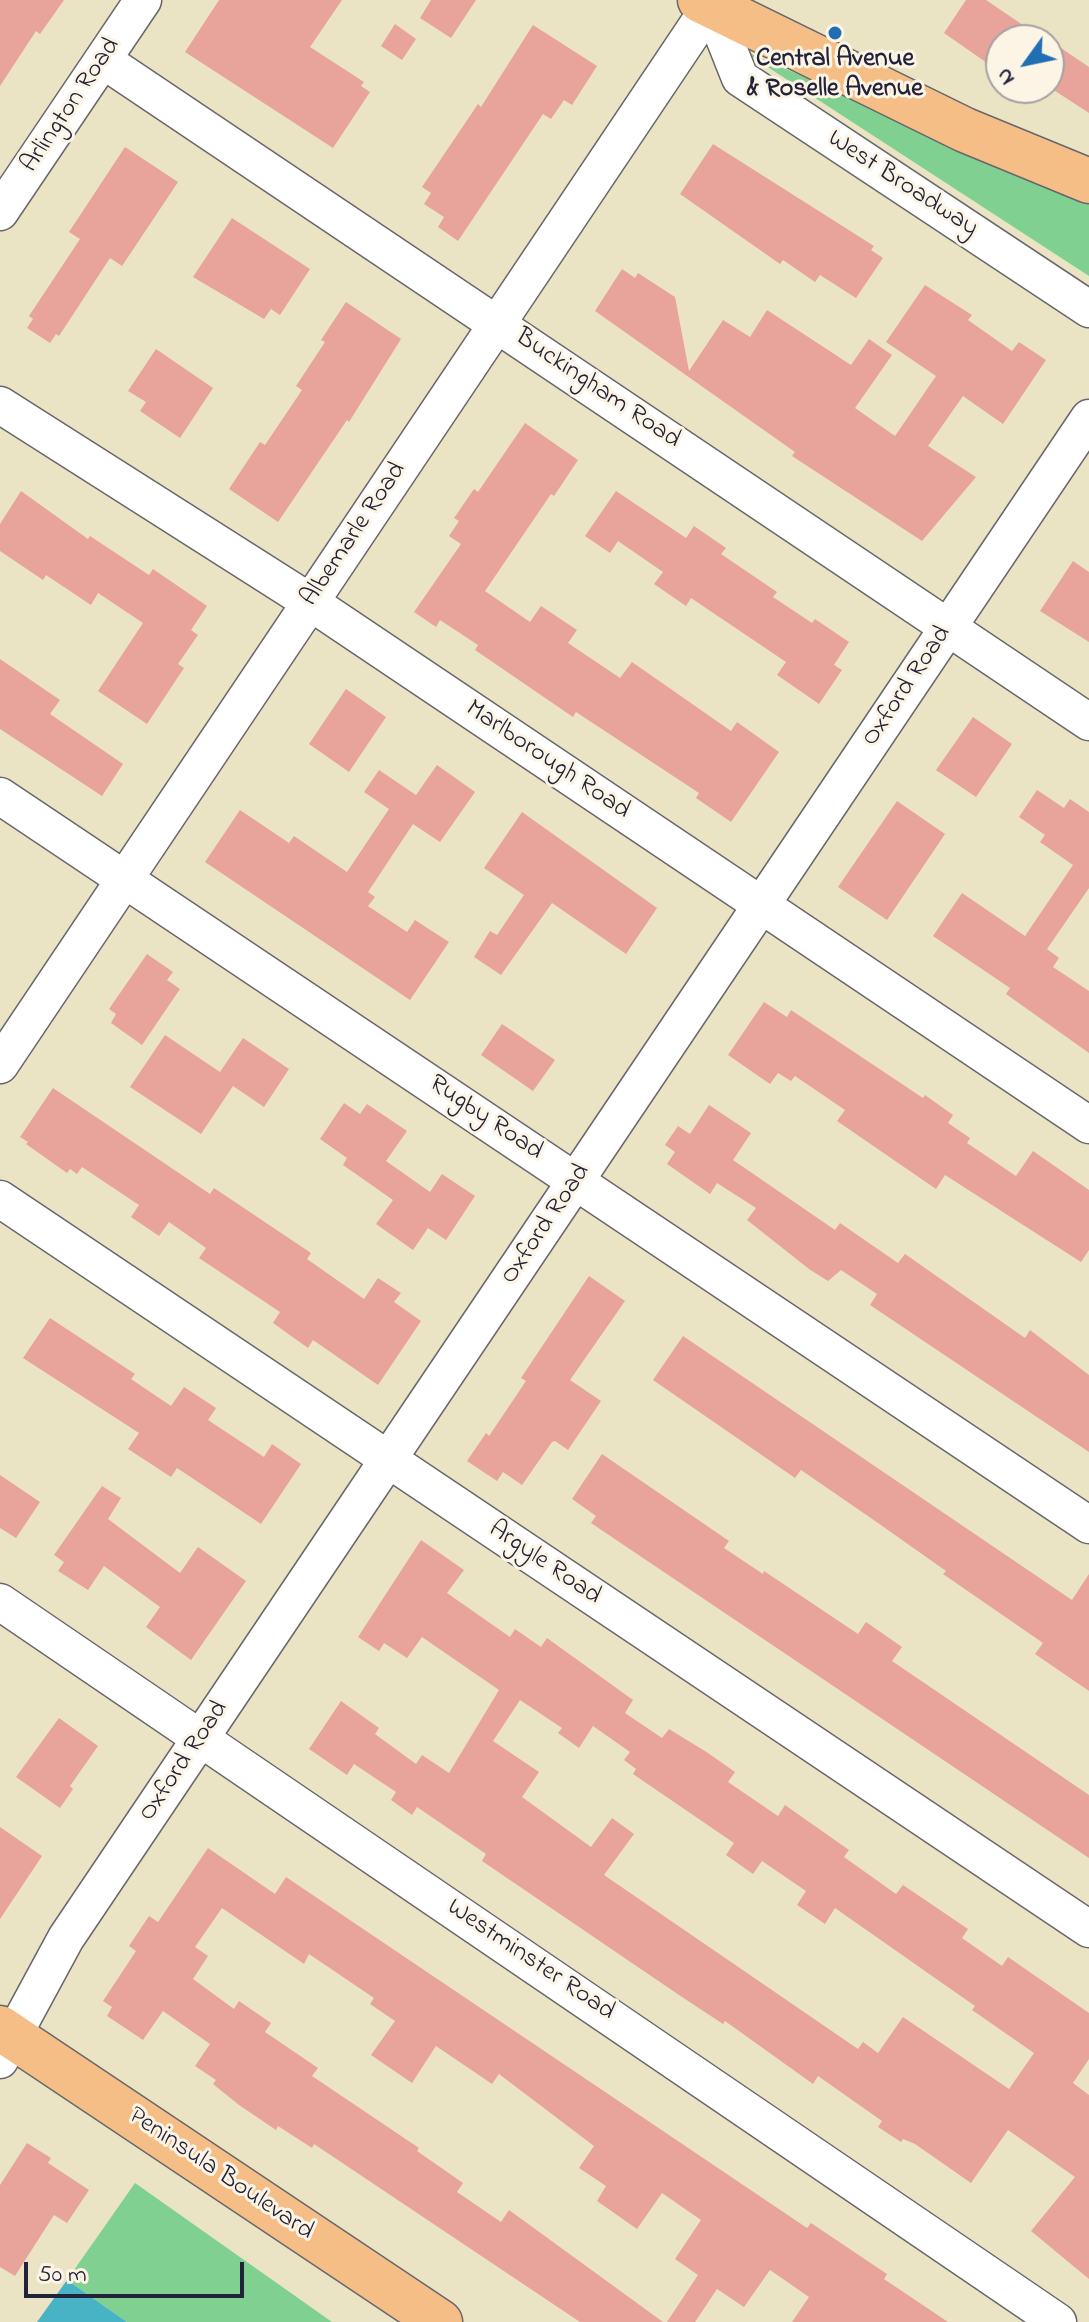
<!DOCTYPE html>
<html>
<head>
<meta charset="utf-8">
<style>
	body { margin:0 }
	#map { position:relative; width:1089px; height:2322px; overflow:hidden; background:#ebe4c4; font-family:"Indie Flower",sans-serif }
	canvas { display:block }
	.north { position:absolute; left:985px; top:24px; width:80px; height:80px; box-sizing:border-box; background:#fcf5e5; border:2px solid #a5a1a1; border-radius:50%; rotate:237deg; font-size:22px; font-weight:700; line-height:32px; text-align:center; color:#22223b }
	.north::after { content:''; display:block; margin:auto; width:28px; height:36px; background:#1f6fb2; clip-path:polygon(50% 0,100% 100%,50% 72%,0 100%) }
	.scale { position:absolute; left:24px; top:2262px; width:220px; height:36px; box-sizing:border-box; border:4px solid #22223b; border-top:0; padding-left:10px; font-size:24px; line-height:28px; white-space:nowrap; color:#22223b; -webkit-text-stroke:6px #fcf5e5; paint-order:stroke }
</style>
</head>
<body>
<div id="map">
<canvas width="1089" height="2322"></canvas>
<div class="north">N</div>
<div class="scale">50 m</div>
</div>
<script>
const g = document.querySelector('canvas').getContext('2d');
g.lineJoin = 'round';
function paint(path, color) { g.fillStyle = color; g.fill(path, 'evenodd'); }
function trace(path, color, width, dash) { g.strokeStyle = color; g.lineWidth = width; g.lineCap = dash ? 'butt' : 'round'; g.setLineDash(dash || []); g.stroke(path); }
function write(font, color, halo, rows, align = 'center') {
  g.font = font + ' "Indie Flower",sans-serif'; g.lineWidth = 6; g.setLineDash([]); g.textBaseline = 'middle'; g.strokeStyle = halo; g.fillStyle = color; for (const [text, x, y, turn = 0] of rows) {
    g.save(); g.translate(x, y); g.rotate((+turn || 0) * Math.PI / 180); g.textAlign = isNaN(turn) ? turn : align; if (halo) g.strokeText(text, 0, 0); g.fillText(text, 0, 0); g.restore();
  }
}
paint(new Path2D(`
	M740 49 1089 201V276Z
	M135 2183 332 2322H127L67 2280Z`), '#7fd091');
paint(new Path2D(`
	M67 2280 127 2322H37Z`), '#47b3c5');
paint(new Path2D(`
	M0 0H64L40 34 36 31 0 86Z
	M219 0H342L310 47 364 82 361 86 370 92 333 148 185 52Z
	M431 0H476L451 38 420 18Z
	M966 0H986L1045 40H1001L987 63 944 33Z
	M395 24 416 39 402 60 381 46Z
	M533 25 597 66 572 105 564 100 551 119 543 114 458 241 438 227 444 217 424 204 431 193 422 187 478 104 481 107Z
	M1049 40 1089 67V113L1049 87Z
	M713 144 874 246 871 250 883 258 856 298 820 275 815 282 783 260 780 264 680 194Z
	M125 147 178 182 122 266 110 258 59 336 56 334 50 343 27 328 33 319 29 316 80 239 69 232Z
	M232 218 310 269 280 315 271 309 264 319 193 277Z
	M622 269 635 278 638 273 675 297 689 371 723 320 750 337 767 310 851 365 869 339 892 355 855 408 895 436 936 376 886 342 925 285 972 315 968 320 1012 351 1019 342 1046 360 1003 424 963 396 928 446 976 477 922 541 792 456 795 452 595 311Z
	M346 302 401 339 349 422 347 420 278 522 229 489 260 442 265 445 302 390 296 386 325 342 321 340Z
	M156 349 213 388 180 438 140 411 146 402 128 391Z
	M525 423 578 460 554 496 551 494 485 591 530 622 541 606 577 630 568 643 620 678 632 662 731 731 737 722 779 752 731 822 696 798 699 793 576 712 573 717 475 650 478 645 440 620 436 627 414 612 461 544 449 536 459 521 454 518 474 489 478 492Z
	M21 491 88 539 90 536 149 575 153 569 207 606 191 630 198 635 178 664 184 668 147 724 98 691 143 623 98 593 91 605 46 575 43 580 0 551V524Z
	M616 491 686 538 694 526 726 548 721 554 777 592 773 597 812 623 815 619 849 642 834 665 842 670 819 704 777 675 786 662 691 598 686 606 654 584 663 572 618 541 610 553 585 536Z
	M1073 561 1089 572V642L1040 611Z
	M0 659 60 700 50 714 123 764 102 796 0 729Z
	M346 689 386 717 349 772 309 744Z
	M973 717 1012 744 976 797 936 770Z
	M437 765 475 792 440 842 413 824 368 892 375 897 368 906 407 932 415 920 449 942 410 1000 205 862 240 810 289 843 294 836 347 872 389 809 364 792 379 770 416 795Z
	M1037 790 1064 808 1070 799 1089 812V888L1047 949 1059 958 1053 967 1089 991V1053L1006 994 1010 988 933 936 962 893 1025 936 1073 865 1040 842 1045 835 1019 817Z
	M897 801 945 834 887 920 838 887Z
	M522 812 657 908 626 954 552 903 501 975 474 957 490 931 497 935 524 895 484 868Z
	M147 954 173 972 167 980 180 989 142 1045 111 1023 116 1014 109 1009Z
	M764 1002 787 1017 791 1010 923 1098 925 1095 953 1115 948 1123 970 1138 967 1143 1016 1176 1033 1151 1089 1190V1250L1081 1262 945 1175 936 1189 837 1121 845 1110 795 1076 791 1081 778 1073 770 1084 728 1055Z
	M502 1024 555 1060 533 1091 481 1055Z
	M165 1035 220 1072 243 1038 289 1069 264 1107 233 1086 201 1134 130 1087Z
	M53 1088 210 1194 214 1188 311 1253 307 1259 364 1299 378 1278 401 1293 394 1302 421 1321 378 1385 313 1340 308 1348 273 1323 280 1312 199 1258 206 1248 169 1222 159 1236 131 1217 139 1205 82 1167 77 1174 70 1169 67 1173 26 1144 28 1142 20 1137Z
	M344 1103 360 1114 367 1104 407 1131 386 1161 430 1192 442 1174 475 1196 446 1240 428 1228 413 1250 376 1224 393 1200 343 1165 347 1158 320 1139Z
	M709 1105 751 1133 733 1160 835 1230 840 1223 898 1263 905 1254 1025 1338 1030 1330 1089 1375V1452L870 1305 877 1294 841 1270 828 1281 809 1269 747 1220 756 1208 717 1183 710 1194 667 1164 675 1152 665 1145 678 1126 690 1134Z
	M589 1276 625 1301 570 1380 601 1401 568 1450 555 1441 552 1442 522 1485 503 1472 497 1481 467 1461 486 1433 489 1436 526 1381 521 1378Z
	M50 1318 135 1374 131 1379 171 1406 184 1387 216 1408 208 1420 264 1457 272 1444 301 1464 261 1524 177 1468 171 1477 128 1449 139 1433 23 1358Z
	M683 1336 1072 1600 1089 1574V1691L1035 1654 1043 1643 943 1574 946 1571 878 1523 801 1470 795 1478 653 1380Z
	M602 1454 729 1541 724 1548 763 1574 764 1571 858 1634 866 1622 902 1647 892 1661 1089 1795V1858L591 1523 596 1516 572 1499Z
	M0 1475 40 1502 16 1538 0 1528Z
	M102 1486 121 1498 108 1519 180 1573 198 1547 246 1581 191 1660 146 1627 160 1607 104 1566 88 1590 58 1571 64 1562 54 1555Z
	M421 1540 464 1570 447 1593 510 1637 515 1629 541 1647 547 1638 633 1700 625 1713 662 1738 669 1729 708 1753 735 1772 728 1782 778 1816 785 1805 849 1850 844 1857 896 1894 903 1885 968 1929 962 1938 1002 1966 1008 1957 1089 2013V2059L1073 2083 1089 2095V2279L1031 2231 1075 2177 1008 2130 971 2183 915 2144 903 2139 901 2142 878 2127 882 2121 818 2076 813 2084 725 2021 723 2024 679 1995 482 1861 486 1854 417 1807 412 1815 391 1800 396 1792 354 1764 347 1775 309 1749 341 1701 379 1728 375 1734 416 1764 422 1755 449 1773 499 1690 422 1637 407 1658 384 1643 379 1651 358 1637ZM520 1700 562 1728 558 1733 579 1748 593 1726 630 1752 624 1760 636 1769 633 1774 734 1843 726 1855 753 1874 762 1861 806 1891 797 1905 825 1924 835 1908 975 2006 972 2010 1034 2053 1009 2089 903 2017 878 2053 863 2042 858 2049 604 1875 634 1834 612 1818 591 1847 522 1797 539 1772 493 1741Z
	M59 1718 98 1746 70 1786 73 1789 60 1808 16 1777Z
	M0 1827 42 1856 0 1919Z
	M208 1848 275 1894 286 1877 807 2228 811 2223 887 2274 884 2279 948 2322H792L809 2297 770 2270 744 2307 717 2289 695 2322H667L698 2275 675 2259 701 2220 662 2193 637 2229 597 2201 606 2186 579 2168 594 2146 499 2074 492 2084 436 2046 412 2083 371 2055 395 2021 370 2004 374 1998 309 1954 304 1964 222 1908 195 1947 208 1956 193 1979 234 2009 239 2001 271 2023 265 2032 318 2068 312 2076 419 2148 417 2151 463 2183 457 2192 501 2222 509 2210 663 2322H580L314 2144 312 2148 278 2126 276 2130 239 2105 213 2084 216 2080 195 2066 210 2044 163 2011 143 2040 107 2016 112 2007 103 2001 136 1951 129 1946 149 1916 158 1922Z
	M27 2143 51 2158 48 2163 89 2190 67 2223 54 2215 15 2276 0 2267V2185Z`), '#e8a39b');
const minor = new Path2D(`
	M711 5 740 78 1089 309
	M103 60 1089 722
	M0 212 143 0
	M0 405 310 602 1089 1125
	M0 796 1089 1525
	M0 1065 711 5
	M0 1199 1089 1929
	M0 1602 1058 2322
	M0 2060 66 1938 1089 418`);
const major = new Path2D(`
	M700 0 965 130 1089 181
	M0 2028 440 2322`);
trace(minor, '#68666b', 39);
trace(major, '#68666b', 47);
trace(minor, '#fff', 36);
trace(major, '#f6be87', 44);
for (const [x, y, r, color] of [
	[835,33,8,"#1f6fb2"]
]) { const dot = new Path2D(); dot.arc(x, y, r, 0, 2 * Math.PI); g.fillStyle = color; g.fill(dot); trace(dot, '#fcf5e5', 3); }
write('bold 26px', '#22223b', '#fcf5e5', [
	["Central Avenue",835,61],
	["& Roselle Avenue",835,91]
]);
write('26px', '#22223b', '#fcf5e5', [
	["Arlington Road",72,106,-56],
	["West Broadway",902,185,33],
	["Buckingham Road",597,390,34],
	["Albemarle Road",355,535,-56],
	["Oxford Road",908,687,-56],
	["Marlborough Road",547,761,34],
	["Rugby Road",485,1119,34],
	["Oxford Road",547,1225,-56],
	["Argyle Road",544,1564,34],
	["Oxford Road",185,1762,-56],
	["Westminster Road",530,1961,34],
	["Peninsula Boulevard",220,2175,34]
]);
</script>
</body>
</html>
